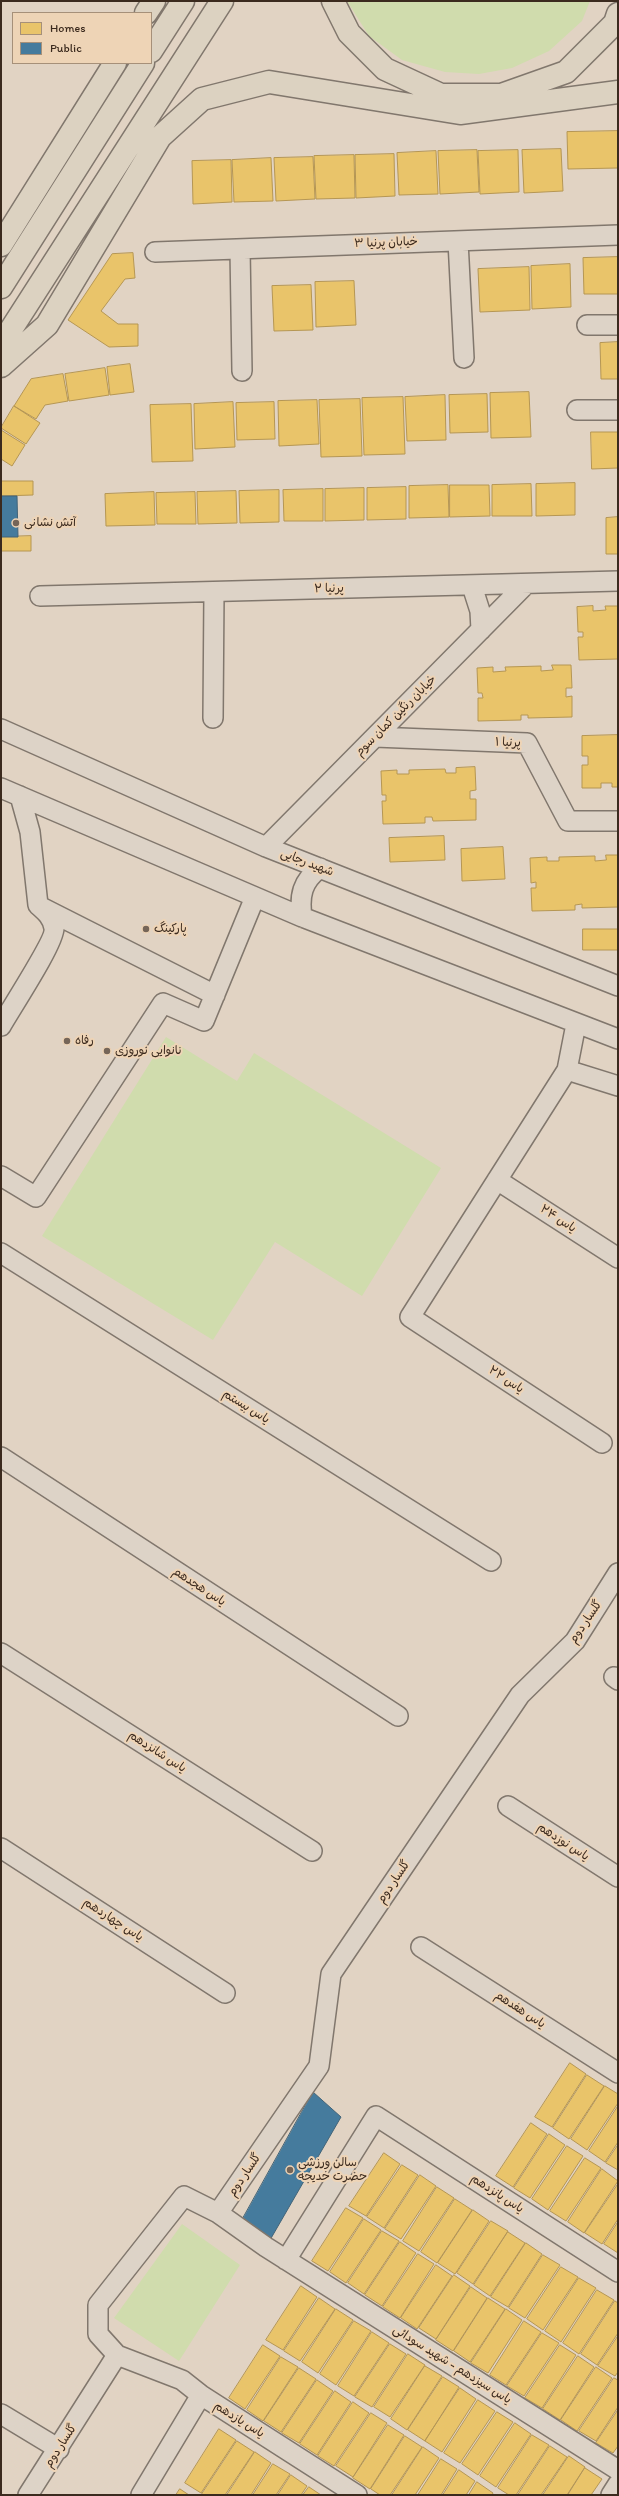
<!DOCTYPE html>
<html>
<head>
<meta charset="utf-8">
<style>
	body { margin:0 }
	#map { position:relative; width:619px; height:2496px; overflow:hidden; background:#e1d3c3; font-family:Itim,sans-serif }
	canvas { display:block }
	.frame { position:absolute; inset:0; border:2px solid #3b2a1e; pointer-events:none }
	.legend { position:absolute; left:12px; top:12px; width:140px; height:52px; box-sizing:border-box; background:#eed4b6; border:1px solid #a69079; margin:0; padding:5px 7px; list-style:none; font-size:12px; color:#3b2a1e }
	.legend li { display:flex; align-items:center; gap:8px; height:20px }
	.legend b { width:20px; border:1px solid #a69079 }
</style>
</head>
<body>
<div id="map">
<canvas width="619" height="2496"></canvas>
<div class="frame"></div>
<ul class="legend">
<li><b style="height:11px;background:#e9c46a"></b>Homes</li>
<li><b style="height:11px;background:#457b9d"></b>Public</li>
</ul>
</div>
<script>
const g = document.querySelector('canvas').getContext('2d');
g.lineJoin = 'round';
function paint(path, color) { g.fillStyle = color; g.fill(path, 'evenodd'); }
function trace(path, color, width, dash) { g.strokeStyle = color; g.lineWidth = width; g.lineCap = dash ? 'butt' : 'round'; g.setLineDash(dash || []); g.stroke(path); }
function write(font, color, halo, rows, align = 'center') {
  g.font = font + ' Itim,"Playpen Sans Arabic",sans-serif'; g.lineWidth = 4; g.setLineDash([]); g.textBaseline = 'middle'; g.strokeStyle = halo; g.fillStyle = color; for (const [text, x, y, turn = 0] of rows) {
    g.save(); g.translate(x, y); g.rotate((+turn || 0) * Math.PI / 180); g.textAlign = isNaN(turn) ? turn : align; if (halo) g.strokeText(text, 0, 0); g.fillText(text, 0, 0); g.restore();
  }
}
paint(new Path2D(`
	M347 1H590L582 21 549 51 512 68 479 74 445 72 402 60 369 36Z
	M166 1037 237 1081 254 1053 441 1168 362 1296 275 1242 213 1340 42 1236Z
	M182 2224 240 2265 179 2361 114 2318Z`), '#d0dcad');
const homes = new Path2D(`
	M618 131V168L568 169 567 132Z
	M561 149 563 191 524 193 522 150Z
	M477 150 479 192 440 194 438 151Z
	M518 150 519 192 480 194 478 151Z
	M436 151 438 194 399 195 397 153Z
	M394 154 395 196 356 198 355 155Z
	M354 155 355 198 316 199 314 156Z
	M313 157 315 199 276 201 274 158Z
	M271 158 273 201 234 202 232 160Z
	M231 160 232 202 193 204 192 161Z
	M133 253 135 278 125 279 101 311 118 324H138V346L109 347 68 320 112 254Z
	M618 257V294H584L583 258Z
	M570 264 571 307 532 309 531 266Z
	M529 267 530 310 480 312 478 269Z
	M354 281 356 325 316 327 315 282Z
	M311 285 313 330 274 331 272 286Z
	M618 342V379H601L600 343Z
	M130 364 134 392 110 395 107 367Z
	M105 368 109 395 69 401 65 374Z
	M63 374 68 401 45 405 36 419 14 406 31 379Z
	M529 392 531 437 491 438 490 393Z
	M487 394 488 432 450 433 449 395Z
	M445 395 446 440 407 441 405 397Z
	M403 397 405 454 364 455 362 398Z
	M360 399 362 456 321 457 319 400Z
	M317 400 319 444 279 446 278 401Z
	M233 402 235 447 195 449 194 404Z
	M274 402 275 439 237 440 236 403Z
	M191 404 193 461 152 462 150 405Z
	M14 406 40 423 26 444 1 428Z
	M1 430 25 445 12 466 1 459Z
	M591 432H618V468L592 469Z
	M1 481H33V495L1 496Z
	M575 483V515L536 516V484Z
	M531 484 532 516H492V485Z
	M448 485 449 517 409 518V486Z
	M450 485H489L490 516 450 517Z
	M406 487V519L367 520V488Z
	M364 488V520L325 521V489Z
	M323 489V521H284L283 490Z
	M279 490V522L240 523 239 491Z
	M236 491 237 523 198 524 197 492Z
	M154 492 155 525 106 526 105 494Z
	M195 492 196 524H157L156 493Z
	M618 517V554H606V518Z
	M31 536V551H1V537Z
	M593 606V611L606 610 605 606H618V659L579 660 578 637H583V632H578L577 607Z
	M552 665H571L572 688H566V697L572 696V717L528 718V715H521V720L478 721V698H483L482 693H478L477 668 493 667V672L506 671 505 667 541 666V671L553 670Z
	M618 735V787H612V783H601V788H582V765H588V756H582V736Z
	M475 767 476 790 470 791V799H476V820L433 821 432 817H425V823L383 824 382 801H386V795H382L381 771 397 770V774H409V770L445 769 446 773H456V768Z
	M444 836 445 860 390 862 389 838Z
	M503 847 505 879 462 881 461 849Z
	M606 855H618V907L582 908V904L575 905V910L532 911 531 888H536V882L531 883 530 858 547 857V861H559V857L595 856V861L606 860Z
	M583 929H618V950H583Z
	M570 2063 586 2074 552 2127 535 2117Z
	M587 2075 604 2086 569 2139 553 2128Z
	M605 2086 618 2094V2103L587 2150 571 2139Z
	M618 2106V2142L605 2162 589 2151Z
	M531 2123 547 2134 513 2187 496 2176Z
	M549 2134 565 2145 530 2198 514 2188Z
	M618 2145V2170L606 2163Z
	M567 2146 583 2156 548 2210 532 2199Z
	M384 2153 400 2164 366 2216 349 2206Z
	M585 2158 601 2168 566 2221 550 2211Z
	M402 2165 418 2175 384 2228 367 2217Z
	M602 2169 618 2181 584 2233 568 2222Z
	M420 2175 436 2186 401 2239 385 2229Z
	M618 2184V2219L602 2244 585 2233Z
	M437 2187 454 2198 419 2251 403 2241Z
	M455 2199 472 2210 437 2263 421 2252Z
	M346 2208 363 2218 328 2271 312 2261Z
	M473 2210 489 2221 455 2274 438 2263Z
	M364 2219 381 2230 346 2283 330 2272Z
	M491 2221 508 2231 473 2284 457 2273Z
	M618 2222V2253L604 2244Z
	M382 2231 399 2241 364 2294 348 2283Z
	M508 2232 525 2243 490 2296 474 2285Z
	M400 2242 416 2253 382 2306 365 2295Z
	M526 2243 542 2254 508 2307 491 2297Z
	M418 2254 434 2264 400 2318 383 2307Z
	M543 2255 560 2265 525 2318 509 2308Z
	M436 2265 452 2276 417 2329 401 2318Z
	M561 2267 578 2277 543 2330 527 2319Z
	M454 2275 470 2286 436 2339 419 2328Z
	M579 2278 596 2288 561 2342 545 2331Z
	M301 2286 317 2297 283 2350 266 2340Z
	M471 2287 487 2298 453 2351 436 2340Z
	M597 2290 614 2300 579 2354 563 2343Z
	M319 2298 335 2309 300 2361 284 2351Z
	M488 2298 505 2309 470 2362 454 2351Z
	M615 2301 618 2303V2333L597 2365 581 2354Z
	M336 2309 353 2320 318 2373 302 2362Z
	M506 2309 522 2320 488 2373 471 2363Z
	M354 2321 371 2331 336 2385 320 2374Z
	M524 2321 541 2332 506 2385 490 2375Z
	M372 2332 389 2343 354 2396 338 2386Z
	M542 2333 559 2343 524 2396 507 2386Z
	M618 2336V2372L615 2376 598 2366Z
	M390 2344 406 2354 372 2407 355 2397Z
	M263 2345 280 2356 245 2409 229 2398Z
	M560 2345 576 2355 542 2408 525 2398Z
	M408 2354 425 2365 390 2417 374 2407Z
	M578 2356 594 2367 560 2420 543 2409Z
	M281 2357 298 2367 263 2421 247 2410Z
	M425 2366 442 2376 407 2430 391 2419Z
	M596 2367 612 2378 577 2431 561 2420Z
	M299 2368 316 2379 281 2432 264 2421Z
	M443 2377 459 2387 425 2441 408 2430Z
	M614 2378 618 2380V2407L596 2441 579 2431Z
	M317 2380 333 2391 299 2443 282 2433Z
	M460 2388 476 2399 442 2452 425 2441Z
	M335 2391 351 2402 317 2455 300 2444Z
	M478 2400 495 2411 460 2463 444 2453Z
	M353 2402 369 2413 334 2466 318 2456Z
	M618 2410V2446L613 2453 596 2443Z
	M497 2412 513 2422 478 2475 462 2464Z
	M371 2413 387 2423 353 2477 336 2466Z
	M515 2423 531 2434 496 2487 480 2476Z
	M388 2425 404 2435 370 2489 353 2478Z
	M219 2429 236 2440 201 2493 185 2483Z
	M532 2435 549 2445 516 2495H509L498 2488Z
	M405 2436 422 2447 390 2495H380L371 2489Z
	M237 2441 254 2452 225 2495H204L202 2494Z
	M550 2446 567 2457 541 2495H518Z
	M423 2447 439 2458 415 2495H392Z
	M255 2452 271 2463 251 2495H227Z
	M569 2456 585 2467 567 2495H543Z
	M441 2459 457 2469 441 2495H418Z
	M273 2464 290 2474 276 2495H253Z
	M585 2468 602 2479 591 2495H568Z
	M459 2470 475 2481 466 2495H443Z
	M291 2475 307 2486 301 2495H278Z
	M477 2482 493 2493 492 2495H469Z
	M309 2487 321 2495H303Z
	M180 2489 189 2495H176Z`);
paint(homes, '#e9c46a');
trace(homes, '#b59653', 1);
const public = new Path2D(`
	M1 496H17L18 537H1Z
	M313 2092 341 2117 270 2240 241 2222Z`);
paint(public, '#457b9d');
trace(public, '#426377', 1);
const minor = new Path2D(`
	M458 241 464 358
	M240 249 242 371
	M155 252 618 235
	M587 325H618
	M577 410H618
	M472 586 480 611 481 630
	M40 596 618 581
	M213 718 214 592
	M1 729 266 847 618 986
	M375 737 527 743 568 821H618
	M1 788 302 917 618 1039
	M266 847 526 584
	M41 907 215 995
	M302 917C299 896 302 881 320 868
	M576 1024 567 1070 410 1317 602 1443
	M1 1026C10 1010 56 940 54 928 52 917 46 912 38 905L30 832 20 796
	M567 1070 618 1086
	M1 1176 36 1197 163 1003 204 1021 255 897
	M497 1180 618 1258
	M1 1253 491 1561
	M1 1457 398 1716
	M1 1653 312 1851
	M614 1677 618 1680
	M508 1806 618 1877
	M1 1848 225 1993
	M421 1947 618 2073
	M218 2213 319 2066 331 1974 520 1695 575 1641 618 1573
	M286 2260 376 2116 618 2272
	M1 2414 59 2449
	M28 2495 117 2355
	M141 2495 201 2395
	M357 2495 201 2395 182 2380 117 2355 98 2334V2305L184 2196 218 2213 266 2247 618 2470
	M611 2495 618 2484`);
const major = new Path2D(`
	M333 1 349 33 385 69 441 95H501L566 72 615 23 618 14
	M146 13 154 1
	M151 51 183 1
	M1 245 115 63
	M1 287 143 63
	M1 345 222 1
	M1 366 47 325 160 137 202 99 269 82 460 113 618 92`);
trace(minor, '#81776d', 22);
trace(major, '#81776d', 25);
trace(minor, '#ddd3c7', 19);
trace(major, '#dcd2c1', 22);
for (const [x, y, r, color] of [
	[16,523,4,"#756558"],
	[146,929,4,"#756558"],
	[67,1041,4,"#756558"],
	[107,1051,4,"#756558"],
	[290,2170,4,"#756558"]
]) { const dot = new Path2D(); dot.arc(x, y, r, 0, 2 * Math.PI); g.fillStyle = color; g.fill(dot); trace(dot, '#eed4b6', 1.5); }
write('12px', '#3b2a1e', '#eed4b6', [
	["خیابان پرنیا ۳",386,243,-2],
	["پرنیا ۲",329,589,-1],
	["خیابان رنگین کمان سوم",396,716,-45],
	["پرنیا ۱",508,743,2],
	["شهید رجایی",307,863,21],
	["یاس ۲۴",558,1219,33],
	["یاس ۲۲",506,1380,33],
	["یاس بیستم",246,1407,32],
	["یاس هجدهم",199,1587,33],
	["گلسار دوم",586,1622,-56],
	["یاس شانزدهم",157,1752,33],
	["یاس نوزدهم",563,1842,33],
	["گلسار دوم",394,1882,-56],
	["یاس چهاردهم",113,1920,33],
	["یاس هفدهم",520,2010,33],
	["گلسار دوم",245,2175,-56],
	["یاس پانزدهم",497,2194,33],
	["یاس سیزدهم - شهید سودائی",452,2365,32],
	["یاس یازدهم",239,2420,32],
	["گلسار دوم",61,2446,-57]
]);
write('12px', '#3b2a1e', '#eed4b6', [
	["آتش نشانی",24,523],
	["پارکینگ",154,929],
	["رفاه",75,1041],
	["نانوایی نوروزی",115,1051],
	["سالن ورزشی",298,2163],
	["حضرت خدیجه",298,2177]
], 'left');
</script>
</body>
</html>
